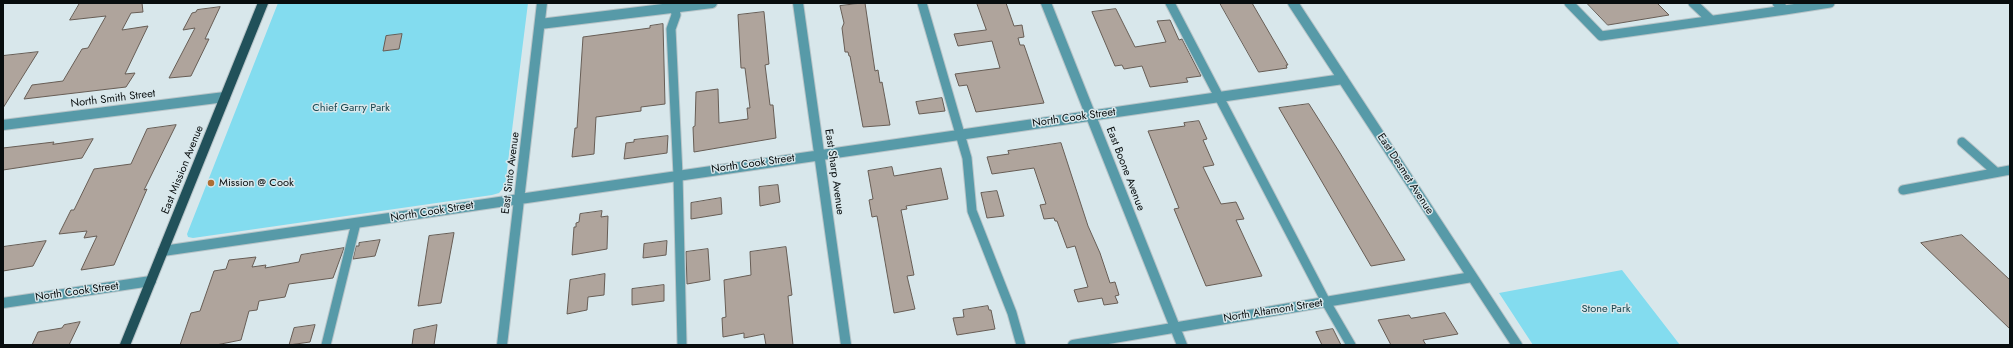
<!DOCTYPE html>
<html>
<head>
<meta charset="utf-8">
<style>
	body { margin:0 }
	#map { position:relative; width:2013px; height:348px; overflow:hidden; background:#d8e7eb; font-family:Jost,sans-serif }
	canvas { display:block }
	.frame { position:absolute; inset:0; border:4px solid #080d0e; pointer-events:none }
</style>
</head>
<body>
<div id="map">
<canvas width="2013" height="348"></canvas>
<div class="frame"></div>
</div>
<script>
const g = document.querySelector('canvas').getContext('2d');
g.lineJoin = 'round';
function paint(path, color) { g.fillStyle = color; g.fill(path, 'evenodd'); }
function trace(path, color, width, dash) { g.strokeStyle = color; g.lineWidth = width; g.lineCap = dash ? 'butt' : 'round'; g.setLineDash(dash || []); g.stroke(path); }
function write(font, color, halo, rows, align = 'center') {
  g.font = font + ' Jost,sans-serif'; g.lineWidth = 3; g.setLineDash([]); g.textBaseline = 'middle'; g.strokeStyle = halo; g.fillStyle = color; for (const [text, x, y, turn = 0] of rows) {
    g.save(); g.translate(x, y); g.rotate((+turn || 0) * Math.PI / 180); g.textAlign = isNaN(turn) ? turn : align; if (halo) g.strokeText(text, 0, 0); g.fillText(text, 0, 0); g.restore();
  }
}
paint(new Path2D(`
	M278 3H528L505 186 499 193 492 195 193 238 188 237 187 234Z
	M1622 270 1680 345H1533L1499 293Z`), '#83dcef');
const building = new Path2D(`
	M80 3H142L143 12 131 13 122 30 148 26 125 74 135 73 126 87 24 99 32 85 63 81 82 49 88 48 106 16 70 20Z
	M865 3 875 71 878 70 880 83 882 82 890 125 863 127 850 56H849L848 52H845L842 28 844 23 840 6Z
	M977 3H1006L1014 26 1022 25 1024 37 1018 38 1020 45H1024L1044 103 976 112 967 85 959 86 955 74 1000 68 992 41 958 46 954 34 986 30Z
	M1220 3H1252L1288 65H1286L1287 68 1259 72Z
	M1587 3H1657L1669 15 1608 25Z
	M220 7 205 39H209L191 76 169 78 195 28 183 30 192 13 196 12 197 10Z
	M1116 9 1135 47 1166 42 1157 21 1170 20 1179 40 1182 39 1201 76 1186 78 1188 82 1150 87 1142 66 1124 69 1122 65 1115 66 1092 12Z
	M764 12 769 64 765 65 770 105H773L776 138 694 152 693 127 695 126 696 92 718 89 719 123 748 119 747 108H750L745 68H741L738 15Z
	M663 24 665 104 641 107V111L596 117 594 154 572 157 575 128H577L583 37 650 28V26Z
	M402 34 399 49 383 51 386 36Z
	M38 52 3 108V56Z
	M942 98 945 111 919 114 916 102Z
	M1309 104 1340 153 1405 260 1371 266 1279 108Z
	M1199 121 1207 139 1203 140 1214 165 1203 167 1221 204 1236 202 1244 219 1236 220 1262 276 1206 286 1174 209 1179 208 1148 131 1185 126 1184 123Z
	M176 125 144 190 147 189 114 265 81 270 97 236 84 238 87 231 59 234 71 210H74L94 169 131 164 147 129Z
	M668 136 667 153 624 159 626 143 634 142V140Z
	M93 139 82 158 3 170V148L54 142 53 144Z
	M1061 143 1088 226 1100 253 1110 283 1115 282 1119 295 1115 296 1118 303 1104 305 1102 298 1078 302 1074 290 1088 287 1075 246 1067 248 1057 221H1055L1054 218 1044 219 1040 205 1046 204 1034 168 992 174 987 157 1009 154 1008 151Z
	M892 167 894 176 941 168 948 199 906 206 907 209 901 210 914 275 907 276 915 309 894 313 877 216 872 217 869 200 873 199 868 171Z
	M778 185 780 202 760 206 759 187Z
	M997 191 1004 216 987 218 981 193Z
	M721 198 722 214 691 219V203Z
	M602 211 601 217 608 216 607 249 572 255 574 227H576V223L579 222 580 214Z
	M454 233 441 303 418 306 429 236Z
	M1962 235 2010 280V329L1921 243Z
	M380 240 375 256 353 259 356 246H359V243Z
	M46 241 33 266 3 271V247Z
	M667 241 666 255 643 258 644 244Z
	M786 247 792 295 788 296 793 345H766L764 334 744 338V333L723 337 722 318 726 317 724 280 751 275 750 252Z
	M344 248 333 278 289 284 285 297 259 301 257 310 249 311 241 340 216 345H180L191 313 200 311 214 271 226 269 229 260 256 257 252 267 266 265 265 268 299 262 301 255Z
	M708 249 710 280 687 284 686 252Z
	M605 274 604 295 588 297 587 310 567 314 570 280Z
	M664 285V301L632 305V289Z
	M988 306 989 310H991L995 329 957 335 953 318 964 317 963 310Z
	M1445 313 1458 334 1423 340 1426 345H1391L1378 320 1409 315 1411 318Z
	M80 322 69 345H32L38 332 62 328 64 325Z
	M315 325 310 342 289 345 294 328Z
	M437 325 434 345H412L414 330Z
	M1333 329 1341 345H1322L1316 332Z`);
paint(building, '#afa49c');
trace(building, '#675d55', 1);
const service = new Path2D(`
	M674 3 676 15 671 29 678 175 682 345
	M922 3 967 158 972 211 1012 313 1021 345
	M1170 3 1326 302 1351 345
	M1569 3 1601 36 1785 10
	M1693 3 1711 20
	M1777 3 1785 10 1830 3
	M1962 142 1996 172
	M1903 190 2010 170
	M326 345 356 223`);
const minor = new Path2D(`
	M798 3 846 345
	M1046 3 1182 345
	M1293 3 1517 345
	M540 24 712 3
	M3 125 225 97
	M163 251 1343 79
	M3 303 151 281
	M502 345 542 3
	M1073 345 1472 277`);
const primary = new Path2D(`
	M125 345 263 3`);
trace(service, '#b7c4c8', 11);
trace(minor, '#b7c4c8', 12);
trace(primary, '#b7c4c8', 12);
trace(service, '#579aa8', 9);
trace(minor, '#579aa8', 10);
trace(primary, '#21515a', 10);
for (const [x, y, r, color] of [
	[211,183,4,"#ad6e34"]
]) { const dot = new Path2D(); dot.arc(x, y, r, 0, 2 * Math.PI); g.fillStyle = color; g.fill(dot); trace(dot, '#d8e7eb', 1.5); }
write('11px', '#080d0e', '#d8e7eb', [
	["North Smith Street",113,99,-7],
	["North Cook Street",1074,118,-8],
	["North Cook Street",753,164,-8],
	["East Boone Avenue",1125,169,69],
	["East Mission Avenue",183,170,-68],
	["East Sharp Avenue",834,172,82],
	["East Sinto Avenue",511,173,-83],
	["East Desmet Avenue",1405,174,57],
	["North Cook Street",432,212,-9],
	["North Cook Street",77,292,-8],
	["North Altamont Street",1273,311,-9]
]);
write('11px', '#19464f', '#d8e7eb', [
	["Chief Garry Park",351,108],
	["Stone Park",1606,309]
]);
write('11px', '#080d0e', '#d8e7eb', [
	["Mission @ Cook",219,183]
], 'left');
</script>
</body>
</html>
